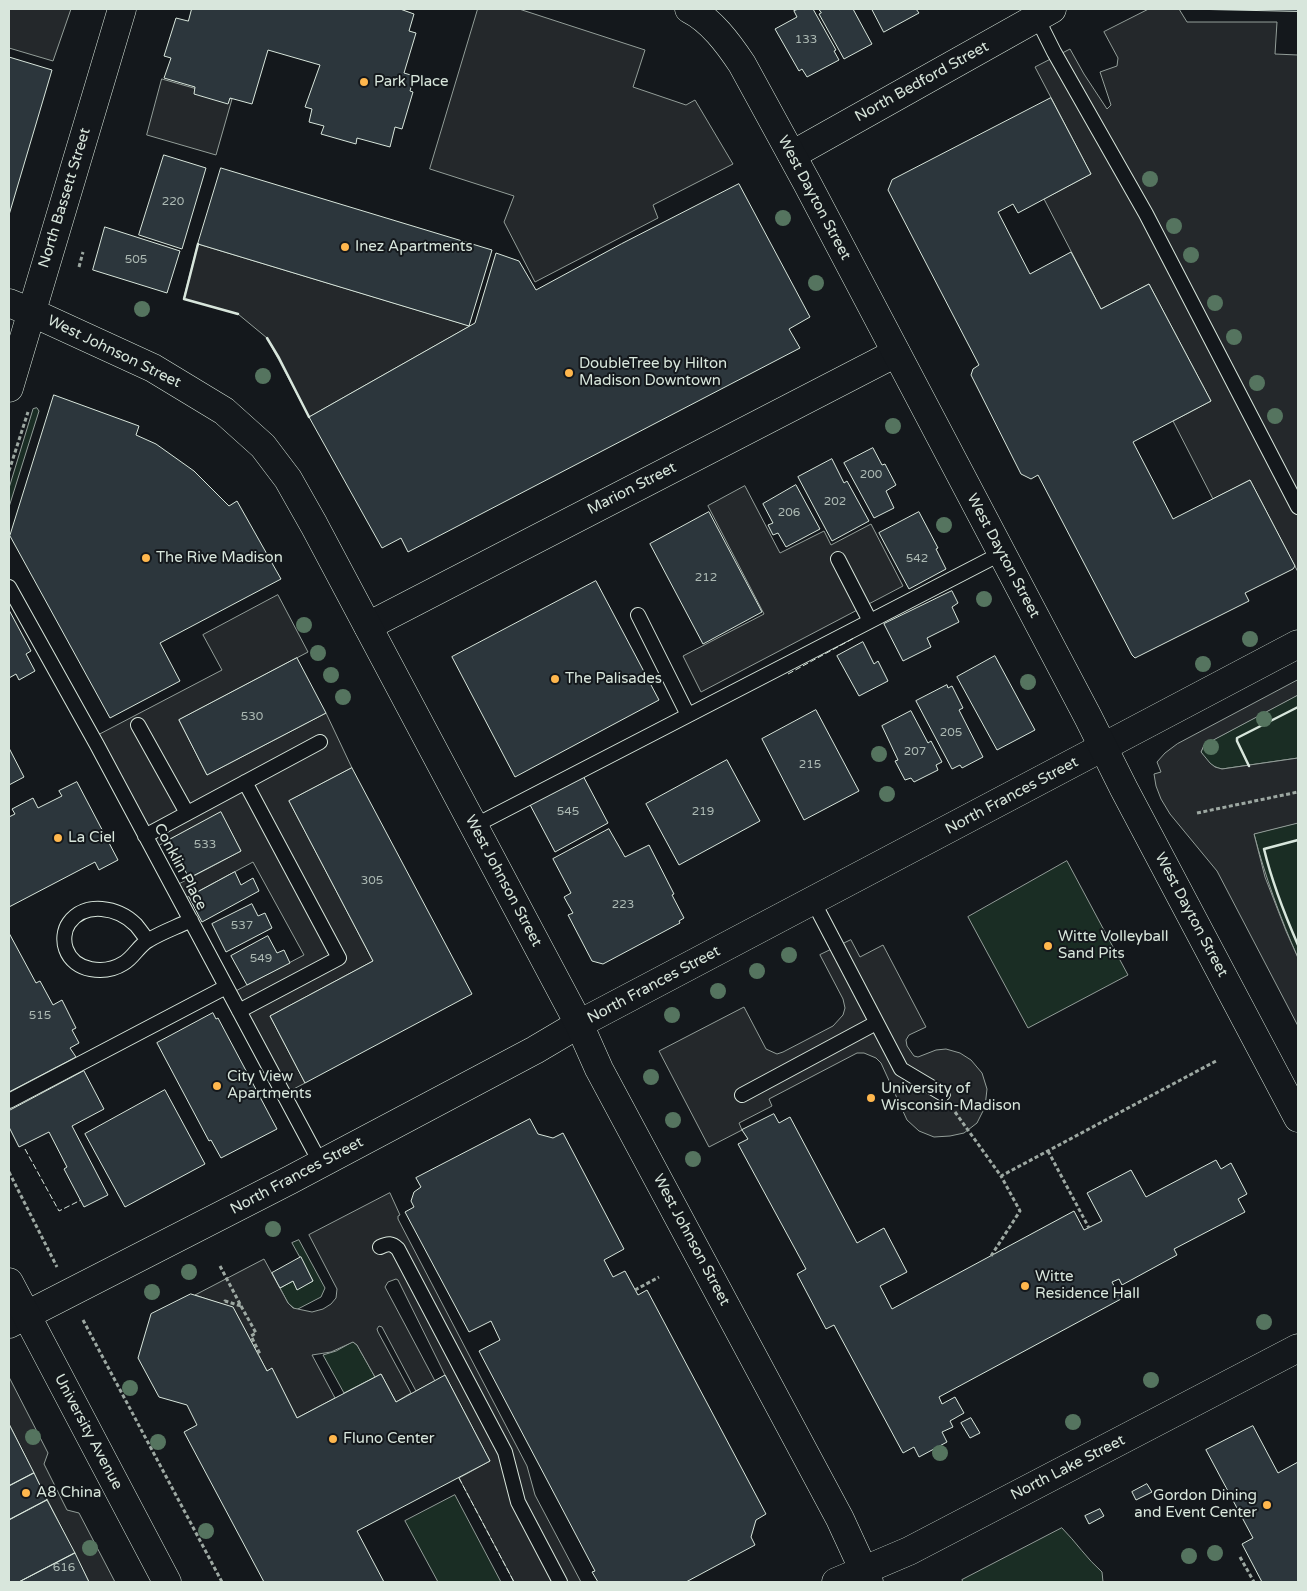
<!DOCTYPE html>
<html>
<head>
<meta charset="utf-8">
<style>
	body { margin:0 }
	#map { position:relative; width:1307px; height:1591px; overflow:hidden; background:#14181c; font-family:"Varela Round",sans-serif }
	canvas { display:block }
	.frame { position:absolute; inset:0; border:10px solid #d8e6dc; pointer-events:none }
</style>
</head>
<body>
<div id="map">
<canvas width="1307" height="1591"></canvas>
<div class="frame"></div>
</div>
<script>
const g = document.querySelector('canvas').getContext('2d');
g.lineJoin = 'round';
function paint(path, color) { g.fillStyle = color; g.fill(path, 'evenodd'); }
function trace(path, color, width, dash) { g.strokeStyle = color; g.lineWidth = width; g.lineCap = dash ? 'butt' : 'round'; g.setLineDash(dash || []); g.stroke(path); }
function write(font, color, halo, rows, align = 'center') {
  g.font = font + ' "Varela Round",sans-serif'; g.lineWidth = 4; g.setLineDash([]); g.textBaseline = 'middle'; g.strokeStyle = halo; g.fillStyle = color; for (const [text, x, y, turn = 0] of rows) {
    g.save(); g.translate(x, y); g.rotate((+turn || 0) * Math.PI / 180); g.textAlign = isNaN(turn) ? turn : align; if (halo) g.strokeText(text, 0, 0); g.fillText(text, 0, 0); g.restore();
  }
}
const green = new Path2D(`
	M37 408 39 411 9 507V488L33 409Z
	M1298 695V758L1222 769C1212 767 1206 761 1201 752L1204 745Z
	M1298 823V958C1280 917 1265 876 1254 834Z
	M1067 861 1128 975 1028 1028 968 917Z
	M299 1240 325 1288 321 1297 296 1310 288 1303 280 1288 293 1281 297 1289 313 1281 292 1243Z
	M353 1342 357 1345 375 1377 344 1393 323 1355 336 1351Z
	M455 1495 501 1582H438L405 1521Z
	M1062 1528C1076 1542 1087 1559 1102 1572L1103 1582H963L962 1580Z`);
paint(green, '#1a2d24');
trace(green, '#939e99', 1);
const parking = new Path2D(`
	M9 9H71L53 61 9 48Z
	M478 9H519L645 50 633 87 686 105 695 100 733 164 653 205 658 218 535 282 504 222 514 196 430 169Z
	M1149 9H1179L1187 22H1277L1275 54 1298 55V572L1250 480 1213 499 1173 421 1211 401 1149 284 1101 309 1044 199 1091 174 1035 67 1070 49 1084 74 1107 109 1111 105 1100 72 1117 66 1118 58 1104 32Z
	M162 79 232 99 216 155 147 135Z
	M198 244 470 326 309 417 267 338 238 314 184 299Z
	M745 486 780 553 824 531 831 545 871 524 903 586 701 692 683 656 764 614 708 506Z
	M278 595 308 652 179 720 207 775 326 713 352 768 289 801 373 961 270 1016 305 1083 284 1094 230 994 304 955 253 862 180 901 173 887 241 851 221 813 152 849 92 738 222 670 203 635Z
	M1298 680V695L1204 745 1201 752 1210 763 1215 767 1222 769 1298 758V823L1254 834 1265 877 1286 931 1298 958V1026L1217 871 1170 814 1161 799 1156 786 1154 774 1161 772 1157 762 1165 753 1177 744Z
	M851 940 860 957 883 945 926 1027 909 1035 906 1040 907 1046 914 1056 918 1057 936 1050 946 1049 960 1053 971 1060 982 1073 987 1089 985 1107 977 1123 964 1133 950 1136 934 1137 919 1131 907 1120 881 1063 876 1058 864 1053H857L769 1099 772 1106 739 1123 742 1130 709 1147 659 1051 744 1007 766 1049 777 1054 783 1052 833 1026 843 1015 845 1008 843 999 820 955Z
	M390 1193 400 1215 398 1216V1219L527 1466 535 1495 581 1582H514L459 1478 490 1461 445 1375 398 1280 396 1279 388 1282 385 1287 435 1381 416 1391 382 1327 379 1326 377 1329 378 1332 411 1393 396 1402 381 1374 375 1377 357 1345 353 1342 331 1352 312 1355 335 1398 297 1418 272 1369 267 1371 233 1308 195 1295 264 1259 288 1303 293 1308 312 1312 323 1309 331 1304 336 1298 337 1289 309 1235Z
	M9 1377 48 1453 44 1464 67 1510 79 1513 115 1582H89L9 1424Z`);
paint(parking, '#24282b');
trace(parking, '#939e99', 1);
const building = new Path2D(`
	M192 9H400L414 14 409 31 416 33 404 73 414 76 410 91 413 92 402 129 395 127 390 147 357 138 356 144 321 134 324 126 309 122 312 109 305 107 320 65 268 50 252 104 230 98 228 104 194 94 195 87 164 78 171 58 164 56 176 18 188 21Z
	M799 9H813L836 50 834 51 839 60 807 77 802 69 799 71 775 29 797 17 794 11Z
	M819 9H853L872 44 844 59 819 14 821 13Z
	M872 9H916L919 13 884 32Z
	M1186 9H1298V11Z
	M9 57 52 70 9 215Z
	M1051 98 1091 174 1018 213 1013 204 998 212 1030 274 1071 252 1101 309 1149 284 1211 401 1133 442 1173 519 1250 480 1295 566 1293 569 1245 593 1249 601 1135 658 1132 655 1038 475 1031 479 1021 474 971 375 973 369 979 365 888 190 892 180Z
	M164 155 206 168 182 249 139 235Z
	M221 168 492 250 469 326 198 244Z
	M739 184 810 317 789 329 800 348 408 552 401 538 382 548 309 417 475 323 496 253 519 261 536 290 621 244Z
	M105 227 180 251 167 293 93 270Z
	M54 395 139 426 136 435 156 444 194 471 229 506 237 501 281 579 160 643 180 681 110 718 10 536Z
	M873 448 882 465 885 464 896 485 886 491 894 508 874 518 844 463Z
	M832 459 844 483 847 481 869 521 832 541 798 477Z
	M796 485 820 529 786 547 778 533 773 535 768 525 773 523 763 504Z
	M709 512 762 612 703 644 650 544Z
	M919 512 938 548 936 549 946 569 909 589 879 533Z
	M596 581 659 700 515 777 452 657Z
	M952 591 958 603 952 607 959 622 927 638 931 647 903 661 884 624Z
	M9 610 31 651 26 654 35 671 19 680 16 674 9 678Z
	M863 642 874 664 878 661 888 681 859 696 837 656Z
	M995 656 1035 730 997 750 957 677Z
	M297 658 326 713 207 775 179 720Z
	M947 685 948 688 952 686 963 708 959 710 983 757 962 768 960 765 952 769 916 701Z
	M816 710 859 791 804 820 762 739Z
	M911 711 928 743 931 741 942 762 936 765 938 770 914 782 911 778 905 780 895 761 898 760 882 726Z
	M9 748 24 777 9 785Z
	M727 760 760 821 679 865 646 804Z
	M352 768 472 994 305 1083 270 1016 373 961 289 801Z
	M581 772 608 823 555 852 528 801Z
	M77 782 118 860 99 870 95 862 9 907V817L15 814 12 809 33 798 38 808 62 796 59 791Z
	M221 812 241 851 189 878 169 840Z
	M609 829 625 857 649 845 674 894 672 895 684 918 679 921 680 923 603 964 592 961 568 915 573 913 564 897 571 893 553 859Z
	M235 872 241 885 253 878 259 891 202 922 189 897Z
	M252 904 258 916 265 913 272 928 226 952 212 924Z
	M9 933 36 983 40 981 53 1005 62 1000 76 1028 72 1030 79 1043 70 1048 76 1057 9 1092Z
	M268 936 277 953 284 950 290 963 247 985 231 956Z
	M213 1013 216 1019 218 1018 277 1129 221 1158 211 1140 209 1141 157 1043Z
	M84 1071 104 1109 72 1126 108 1195 84 1207 64 1169 67 1167 49 1132 19 1147 9 1127V1111Z
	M165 1090 205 1164 125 1207 85 1134Z
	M774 1114 779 1123 790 1117 857 1243 884 1228 907 1272 880 1286 892 1309 1074 1211 1084 1230 1102 1221 1087 1193 1131 1170 1146 1197 1216 1160 1221 1169 1231 1163 1247 1194 1238 1199 1245 1212 1174 1249 1177 1255 1122 1285 1119 1279 1112 1282 1121 1299 939 1397 942 1404 955 1397 964 1413 950 1421 953 1427 942 1432 947 1442 919 1457 914 1447 903 1453 834 1325 826 1329 797 1274 806 1269 738 1144 748 1139 742 1130Z
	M530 1119 538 1134 553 1138 563 1133 624 1249 604 1260 613 1277 625 1271 638 1295 647 1290 766 1514 756 1520 751 1537 755 1545 686 1582H598L592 1572 595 1571 479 1351 500 1340 491 1321 469 1332 405 1212 414 1207 411 1201 414 1192 421 1187 416 1178Z
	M301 1257 313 1281 297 1290 293 1281 280 1288 272 1273Z
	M191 1294 233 1307 267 1371 272 1368 297 1418 381 1374 396 1402 445 1375 490 1461 357 1531 384 1582H264L184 1432 197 1425 187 1405 159 1397 138 1358 151 1314Z
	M971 1418 980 1433 970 1438 961 1423Z
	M9 1424 34 1473 9 1486Z
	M1253 1426 1278 1473 1298 1462V1582H1262L1242 1544 1253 1538 1206 1450Z
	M34 1473 47 1500 9 1520V1486Z
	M1147 1484 1152 1492 1136 1500 1132 1492Z
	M47 1500 75 1553 19 1582H9V1520Z
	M1100 1509 1104 1516 1089 1524 1085 1516Z
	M75 1553 89 1582H19Z`);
paint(building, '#2c363c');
trace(building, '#d8e6dc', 1);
const lane = new Path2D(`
	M1037 18 1054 52 1146 214 1298 507
	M838 559 870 621
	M9 587 97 745 321 1164
	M638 615 688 715
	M138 725 187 813
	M474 826 1002 553
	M145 836 320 742
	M813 901 901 1069 943 1094
	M147 940C144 935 140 930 136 925 118 907 85 901 69 923 64 930 63 941 66 949 74 972 105 975 124 963 134 957 139 945 149 940 162 932 177 927 191 920
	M239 1011 339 958 245 782
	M742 1095 876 1023
	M9 1101 226 987
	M380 1247C388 1243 392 1243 398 1249L505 1452 518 1502 560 1582`);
const street = new Path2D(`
	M792 155 1052 9
	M368 626 896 353
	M9 1324 290 1180 535 1050 579 1024 1298 644`);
const secondary = new Path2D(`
	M689 9C711 20 728 43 742 64L807 183 1088 717 1124 789 1298 1118
	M9 303 31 312 153 368 224 411 263 446 288 479 314 525 579 1024 599 1069 840 1519 869 1582
	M9 388 122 9
	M9 1282 167 1582
	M836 1582 909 1551 1298 1348`);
trace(lane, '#d8e6dc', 16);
trace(street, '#d8e6dc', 29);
trace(secondary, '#d8e6dc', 29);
trace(new Path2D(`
	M79 267 83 252
	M9 471 28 412
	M1197 813 1298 792
	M955 1112 1001 1176 1216 1061
	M1048 1151 1089 1228
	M9 1172 57 1267
	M991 1256 1020 1211 1001 1176
	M220 1266 241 1306 225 1301 224 1304
	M635 1290 659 1277
	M241 1306 256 1333 251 1336 260 1354 258 1355
	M83 1320 222 1582
	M1240 1557 1254 1582`), '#9da8a2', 3, [4, 2.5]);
trace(lane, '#14181c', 14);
trace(street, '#14181c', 28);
trace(secondary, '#14181c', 28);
trace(new Path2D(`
	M788 674 854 638
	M25 1149 59 1211 81 1200
	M459 1478 514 1582`), '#d8e6dc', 1, [6, 2.5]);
trace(new Path2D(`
	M198 244 184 299 238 314
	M267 338 279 358 309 417
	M1249 766 1237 741V738L1298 707
	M1298 840 1264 849C1272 882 1284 913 1298 945`), '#d8e6dc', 2.5);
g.fillStyle = '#55745f';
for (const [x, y] of [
	[1150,179],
	[783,218],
	[1174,226],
	[1191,255],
	[816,283],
	[1215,303],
	[142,309],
	[1234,337],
	[263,376],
	[1257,383],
	[1275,416],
	[893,426],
	[944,525],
	[984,599],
	[304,625],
	[1250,639],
	[318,653],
	[1203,664],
	[331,675],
	[1028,682],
	[343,697],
	[1264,719],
	[1211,747],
	[879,754],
	[887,794],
	[789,955],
	[757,971],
	[718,991],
	[672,1015],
	[651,1077],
	[673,1120],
	[693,1159],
	[273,1229],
	[189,1272],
	[152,1292],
	[1264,1322],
	[1151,1380],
	[130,1388],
	[1073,1422],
	[33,1437],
	[158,1442],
	[940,1453],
	[206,1531],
	[90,1548],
	[1215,1553],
	[1189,1556]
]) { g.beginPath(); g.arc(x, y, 8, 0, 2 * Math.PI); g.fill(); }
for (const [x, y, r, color] of [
	[364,82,5,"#ffb74d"],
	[345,247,5,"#ffb74d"],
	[569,373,5,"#ffb74d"],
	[146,558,5,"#ffb74d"],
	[555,679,5,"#ffb74d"],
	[58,838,5,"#ffb74d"],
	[1048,946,5,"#ffb74d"],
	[217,1086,5,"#ffb74d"],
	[871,1098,5,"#ffb74d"],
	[1025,1286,5,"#ffb74d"],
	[333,1439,5,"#ffb74d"],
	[26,1493,5,"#ffb74d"],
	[1267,1505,5,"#ffb74d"]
]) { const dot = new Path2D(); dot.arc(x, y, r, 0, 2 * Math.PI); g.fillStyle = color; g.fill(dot); trace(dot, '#14181c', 2); }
write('12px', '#adbab4', null, [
	["133",806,40],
	["220",173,202],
	["505",136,260],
	["200",871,475],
	["202",835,502],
	["206",789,513],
	["542",917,559],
	["212",706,578],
	["530",252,717],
	["205",951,733],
	["207",915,752],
	["215",810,765],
	["545",568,812],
	["219",703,812],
	["533",205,845],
	["305",372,881],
	["223",623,905],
	["537",242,926],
	["549",261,959],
	["515",40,1016],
	["616",64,1568]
]);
write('15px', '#d8e6dc', '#14181c', [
	["Park Place",374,82],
	["Inez Apartments",355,247],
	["DoubleTree by Hilton",579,364],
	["Madison Downtown",579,381],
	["The Rive Madison",156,558],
	["The Palisades",565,679],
	["La Ciel",68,838],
	["Witte Volleyball",1058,937],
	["Sand Pits",1058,954],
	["City View",227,1077],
	["Apartments",227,1094],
	["University of",881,1089],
	["Wisconsin-Madison",881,1106],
	["Witte",1035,1277],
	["Residence Hall",1035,1294],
	["Fluno Center",343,1439],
	["A8 China",36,1493],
	["Gordon Dining",1257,1496,"right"],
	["and Event Center",1257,1513,"right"]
], 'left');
write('15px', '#d8e6dc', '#14181c', [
	["North Bedford Street",922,82,-29],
	["North Bassett Street",65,198,-73],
	["West Dayton Street",814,198,62],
	["West Johnson Street",114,352,26],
	["Marion Street",632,489,-27],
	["West Dayton Street",1003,556,62],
	["North Frances Street",1012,796,-28],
	["Conklin Place",180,867,62],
	["West Johnson Street",503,881,62],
	["West Dayton Street",1191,915,62],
	["North Frances Street",654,985,-28],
	["North Frances Street",297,1176,-28],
	["West Johnson Street",691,1240,62],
	["University Avenue",88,1432,62],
	["North Lake Street",1068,1468,-27]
]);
</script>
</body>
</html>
